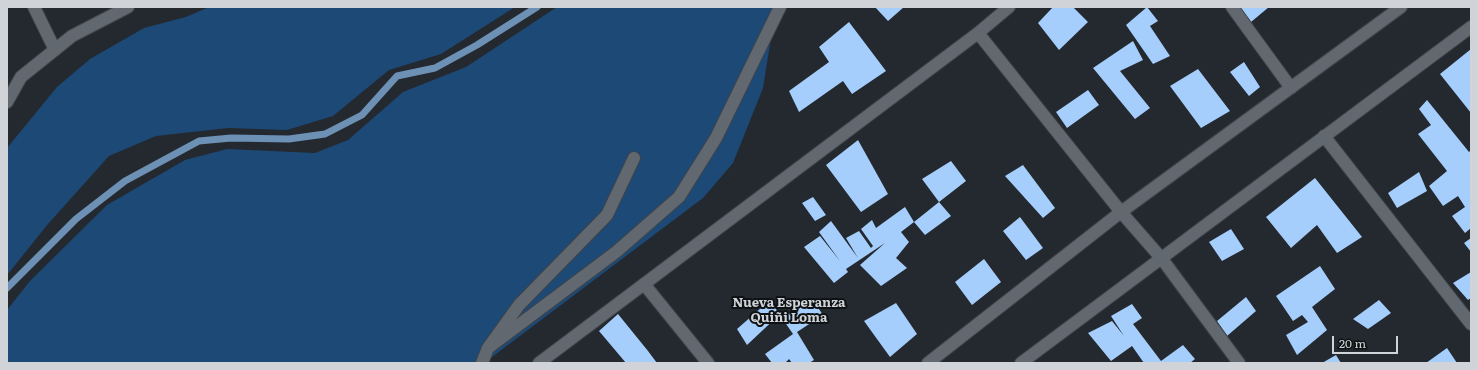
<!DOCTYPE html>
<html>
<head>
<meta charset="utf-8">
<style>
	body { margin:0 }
	#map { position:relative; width:1478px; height:370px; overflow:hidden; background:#24292f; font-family:Literata,serif }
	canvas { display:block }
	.frame { position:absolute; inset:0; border:8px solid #d0d3d7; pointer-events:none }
	.scale { position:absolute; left:1332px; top:336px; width:66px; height:18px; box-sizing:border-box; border:2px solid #d0d3d7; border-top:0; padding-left:5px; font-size:12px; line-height:14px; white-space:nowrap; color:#d0d3d7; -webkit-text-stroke:3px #0f1214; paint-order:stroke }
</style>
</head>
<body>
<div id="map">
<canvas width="1478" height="370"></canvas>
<div class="frame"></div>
<div class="scale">20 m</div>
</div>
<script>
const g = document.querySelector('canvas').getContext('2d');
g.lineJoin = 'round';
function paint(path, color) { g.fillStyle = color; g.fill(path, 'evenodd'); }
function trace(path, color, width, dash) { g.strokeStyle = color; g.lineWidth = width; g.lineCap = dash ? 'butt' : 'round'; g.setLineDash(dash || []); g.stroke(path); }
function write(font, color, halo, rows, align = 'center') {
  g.font = font + ' Literata,serif'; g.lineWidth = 4; g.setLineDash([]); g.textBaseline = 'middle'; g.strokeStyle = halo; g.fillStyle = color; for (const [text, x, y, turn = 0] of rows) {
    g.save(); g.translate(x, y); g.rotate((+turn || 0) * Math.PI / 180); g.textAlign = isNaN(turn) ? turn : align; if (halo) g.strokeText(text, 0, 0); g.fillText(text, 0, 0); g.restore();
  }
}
paint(new Path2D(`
	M209 7H515L441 54 389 70 333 116 287 130 228 128 156 136 109 156 48 224 7 275V148L57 87 90 59 144 28 186 17Z
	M557 7H776L763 88 733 163 703 198 484 363H7V310L30 281 107 205 185 160 227 149 315 153 348 140 403 92 466 67Z`), '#1c4976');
trace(new Path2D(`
	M7 288 76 219 125 181 199 141 231 138 289 139 325 134 362 115 397 76 435 68 477 45 537 7`), '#6d90b5', 7);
paint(new Path2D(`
	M875 7H904L888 21Z
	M1053 7H1073L1088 22 1059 50 1038 23Z
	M1147 7 1158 21 1150 26 1170 56 1153 64 1126 25Z
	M1239 7H1269L1251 22Z
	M849 22 886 71 852 94 843 81 799 112 789 91 829 62 819 47Z
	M1133 41 1143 60 1120 71 1150 108 1135 119 1093 68Z
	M1471 49V113L1440 74Z
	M1244 62 1260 87 1249 96 1230 72Z
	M1198 69 1230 111 1201 128 1170 86Z
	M1088 90 1099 105 1067 128 1056 112Z
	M1427 100 1469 152 1471 150V228L1465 233 1452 216 1465 207 1458 196 1443 206 1429 186 1447 171 1418 134 1431 125 1419 109Z
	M858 140 888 194 861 212 826 165Z
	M951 161 966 181 939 202 951 216 925 235 914 222 939 202 922 179Z
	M1023 165 1055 208 1043 218 1005 176Z
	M1419 172 1427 191 1397 208 1388 193Z
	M1315 178 1362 237 1337 253 1317 225 1291 248 1266 217Z
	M813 197 826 215 815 221 802 203Z
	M905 207 914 222 901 232 909 242 896 258 907 268 881 286 860 265 885 243 846 269 848 272 834 283 804 247 820 236 840 261 819 232 831 221 858 258 846 238 859 231 871 248 873 246 861 229 872 220 876 228Z
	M1020 217 1043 248 1026 260 1003 231Z
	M1231 229 1244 249 1222 261 1209 242Z
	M1471 238V252L1464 243Z
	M984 259 1001 282 972 305 955 282Z
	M1320 266 1335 289 1312 307 1327 330 1297 355 1286 335 1308 322 1302 315 1293 321 1276 296Z
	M1471 272V298L1468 300 1453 283Z
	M1246 297 1256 311 1227 336 1217 321Z
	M812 299 823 315 797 332 814 360 809 363H792L789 359 785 363H772L765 354 793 334 782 318Z
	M1379 300 1391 313 1368 329 1353 319Z
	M769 301 780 314 747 345 737 329Z
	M896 303 917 334 890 357 864 321Z
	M1132 304 1142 318 1133 324 1161 361 1183 345 1195 359 1190 363H1144L1132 346 1111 361 1088 333 1112 321 1124 336 1111 316Z
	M618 314 648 351 657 363H626L599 331Z
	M1447 348 1457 363H1426Z
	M1336 355 1341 363H1322Z`), '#a5cefc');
const minor = new Path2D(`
	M34 7 55 50
	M1232 7 1291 88
	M978 33 1121 212 1162 259 1239 363
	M7 102 21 77 72 36 128 7
	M1324 136 1471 324
	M644 284 708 363
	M488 348 616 252 679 197 716 138 780 7
	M482 363 488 348 519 305 607 215 634 158
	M539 363 978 33 1009 7
	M928 363 1121 212 1401 7
	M1021 363 1471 27`);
trace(minor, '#404449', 14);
trace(minor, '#62686f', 12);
write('bold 13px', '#d0d3d7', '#0f1214', [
	["Nueva Esperanza",789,303],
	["Quiñi Loma",789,318]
]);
</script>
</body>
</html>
